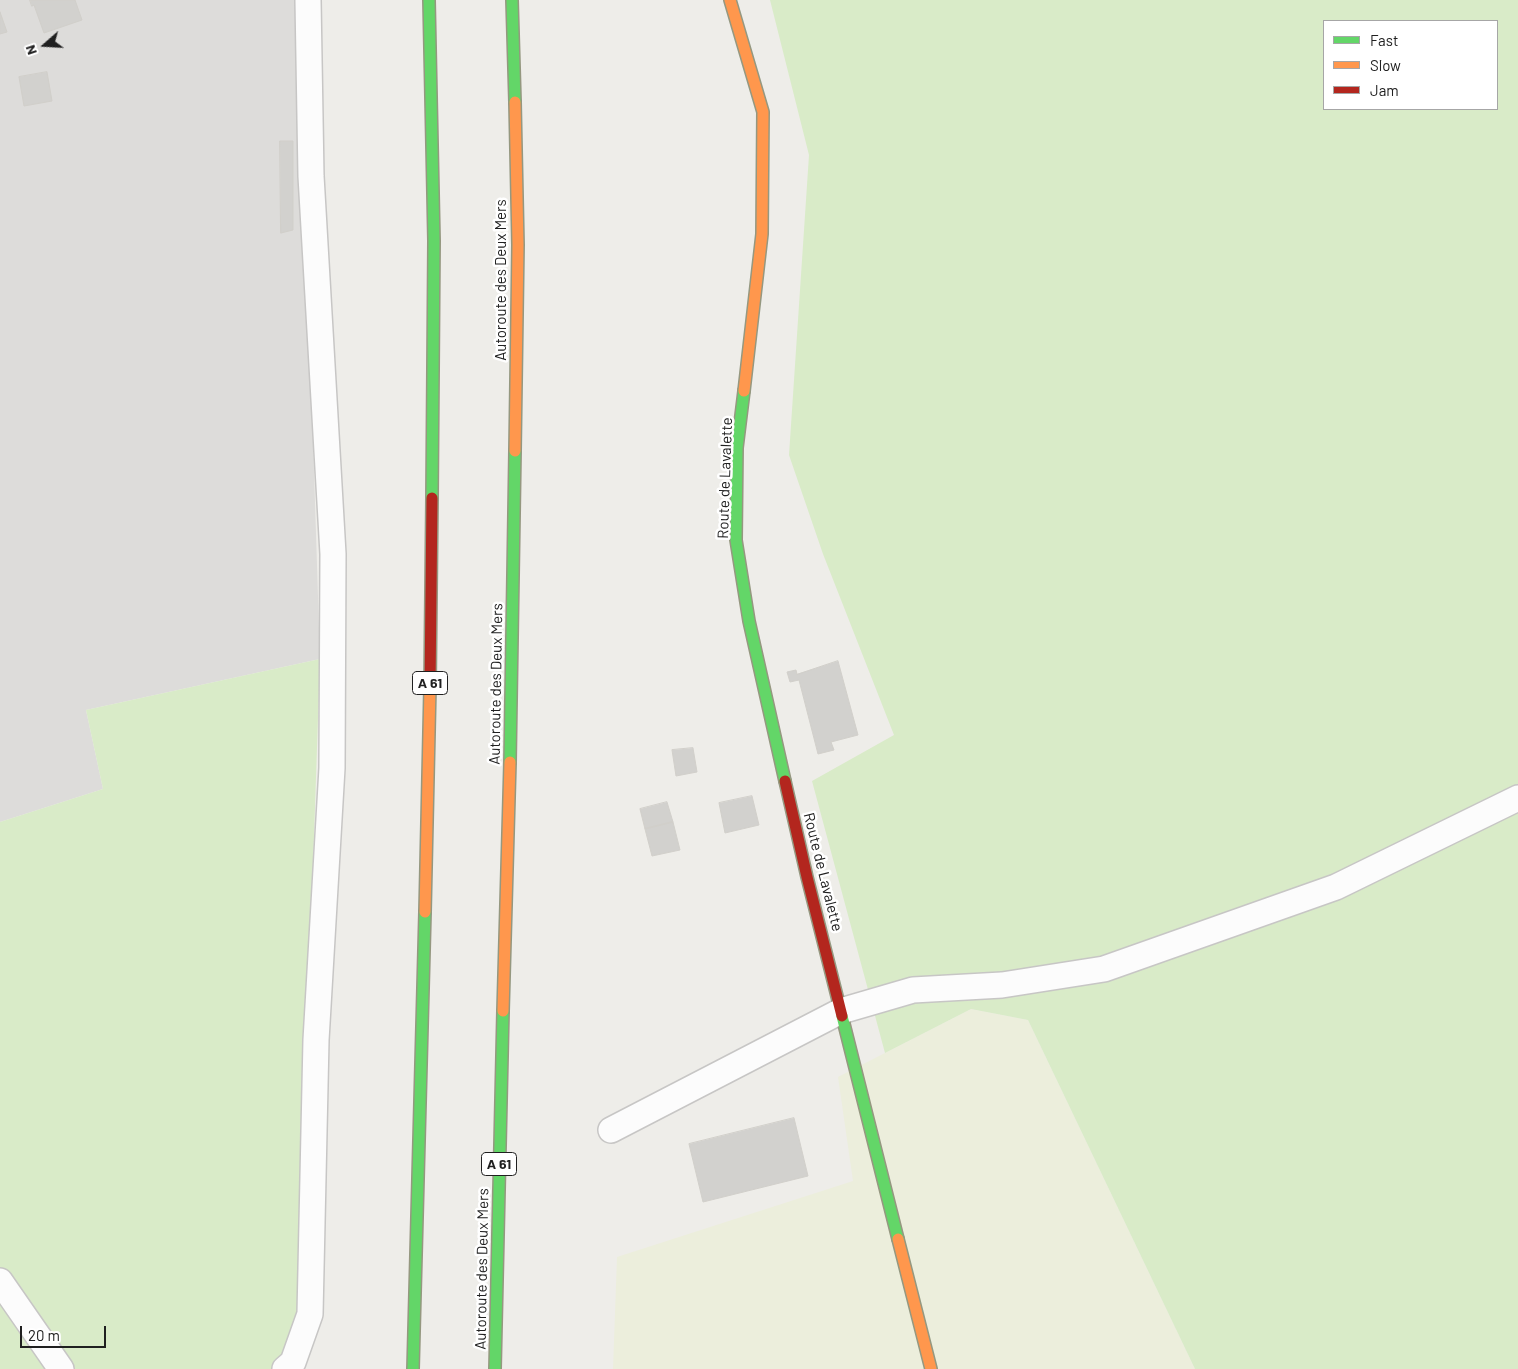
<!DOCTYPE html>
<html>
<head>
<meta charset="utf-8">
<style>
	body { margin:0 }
	#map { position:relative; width:1518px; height:1369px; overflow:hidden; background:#eeede9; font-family:Barlow,sans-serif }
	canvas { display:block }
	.legend { position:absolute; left:1323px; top:20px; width:175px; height:90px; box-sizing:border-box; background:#fff; border:1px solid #a6a6a6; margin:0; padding:6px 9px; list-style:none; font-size:15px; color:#202020 }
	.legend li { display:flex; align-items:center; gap:10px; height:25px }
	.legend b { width:25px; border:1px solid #a6a6a6 }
	.north { position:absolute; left:20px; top:20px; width:50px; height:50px; -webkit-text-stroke:4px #fff; paint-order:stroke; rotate:251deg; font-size:14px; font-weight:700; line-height:20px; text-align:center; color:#202020 }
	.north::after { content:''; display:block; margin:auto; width:18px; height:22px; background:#202020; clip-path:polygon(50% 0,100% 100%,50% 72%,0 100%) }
	.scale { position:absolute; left:20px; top:1326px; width:86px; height:22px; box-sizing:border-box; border:2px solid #202020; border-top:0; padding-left:6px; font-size:15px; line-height:18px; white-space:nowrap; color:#202020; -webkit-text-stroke:4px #fff; paint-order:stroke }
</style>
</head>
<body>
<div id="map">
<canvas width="1518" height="1369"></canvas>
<ul class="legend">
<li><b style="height:6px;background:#63d668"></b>Fast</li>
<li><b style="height:6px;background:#ff974d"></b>Slow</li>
<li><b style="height:6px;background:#b3261e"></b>Jam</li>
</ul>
<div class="north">N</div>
<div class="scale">20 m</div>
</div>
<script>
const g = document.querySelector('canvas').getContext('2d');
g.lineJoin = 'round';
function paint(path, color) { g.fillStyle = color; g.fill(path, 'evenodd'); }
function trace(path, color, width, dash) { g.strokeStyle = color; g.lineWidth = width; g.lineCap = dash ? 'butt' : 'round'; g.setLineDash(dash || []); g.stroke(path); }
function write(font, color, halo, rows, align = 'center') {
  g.font = font + ' Barlow,sans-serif'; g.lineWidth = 5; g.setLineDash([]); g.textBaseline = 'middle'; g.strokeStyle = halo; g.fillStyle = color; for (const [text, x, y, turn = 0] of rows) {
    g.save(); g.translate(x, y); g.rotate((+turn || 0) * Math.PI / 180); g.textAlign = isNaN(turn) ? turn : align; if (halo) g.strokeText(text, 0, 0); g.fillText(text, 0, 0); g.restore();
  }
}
paint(new Path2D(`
	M0 0H299L320 659 86 710 103 789 0 822Z`), '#dddcda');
paint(new Path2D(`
	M971 1009 1028 1020 1195 1369H613L617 1257 853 1181 838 1077Z`), '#eceedc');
paint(new Path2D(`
	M770 0H1518V1369H1195L1028 1020 971 1009 885 1053 812 781 894 735 823 554 789 455 809 155ZM1324 21H1497V109H1324Z
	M320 659 296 1369H0V822L103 789 86 710Z`), '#d9ebc8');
const building = new Path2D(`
	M30 0H75L82 20 44 33 34 5 32 6Z
	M0 12 7 32 0 34Z
	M47 72 52 101 24 106 19 77Z
	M280 141H293V230L281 233Z
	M838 661 858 735 831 742 834 750 818 754 799 680 790 682 787 672 796 670 797 674Z
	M693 748 697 772 676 776 672 750Z
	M752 796 759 825 725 833 719 803Z
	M667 802 673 822 645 829 640 809Z
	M673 822 680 850 652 856 645 829Z
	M794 1118 808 1176 703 1202 689 1144Z`);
paint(building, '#d2d1ce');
trace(building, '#d1cfca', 1);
const street = new Path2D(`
	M611 1130 841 1011 913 990 1002 985 1104 969 1336 887 1518 798
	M0 1281 61 1369
	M285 1369 293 1362 310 1314 316 1040 332 768 333 554 311 176 308 0`);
const fast = new Path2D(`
	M429 0 434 241 432 498
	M512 0 515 102
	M744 391 737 448 736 540 749 621 785 781
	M510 762 515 451
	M842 1016 898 1239
	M413 1369 425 912
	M495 1369 503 1011`);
const slow = new Path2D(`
	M730 0 763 112 762 234 744 391
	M515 102 518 245 515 451
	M425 912 430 687
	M503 1011 510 762
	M898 1239 931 1369`);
const jam = new Path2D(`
	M430 687 432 498
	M785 781 807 877 842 1016`);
trace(street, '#c7c6c5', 28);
trace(fast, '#959880', 14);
trace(slow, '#959880', 14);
trace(jam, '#959880', 14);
trace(street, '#fcfcfc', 25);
trace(fast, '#63d668', 11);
trace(slow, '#ff974d', 11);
trace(jam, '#b3261e', 11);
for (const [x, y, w] of [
	[430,683,35],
	[499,1164,35]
]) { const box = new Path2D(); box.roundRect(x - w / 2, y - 11.5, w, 23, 4); g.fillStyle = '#fff'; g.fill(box); trace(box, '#202020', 1); }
write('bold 14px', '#202020', null, [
	["A 61",430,683],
	["A 61",499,1164]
]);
write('15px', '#202020', '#fff', [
	["Autoroute des Deux Mers",501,280,-90],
	["Route de Lavalette",725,478,-88],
	["Autoroute des Deux Mers",496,684,-89],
	["Route de Lavalette",823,872,76],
	["Autoroute des Deux Mers",482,1269,-89]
]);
</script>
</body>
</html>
